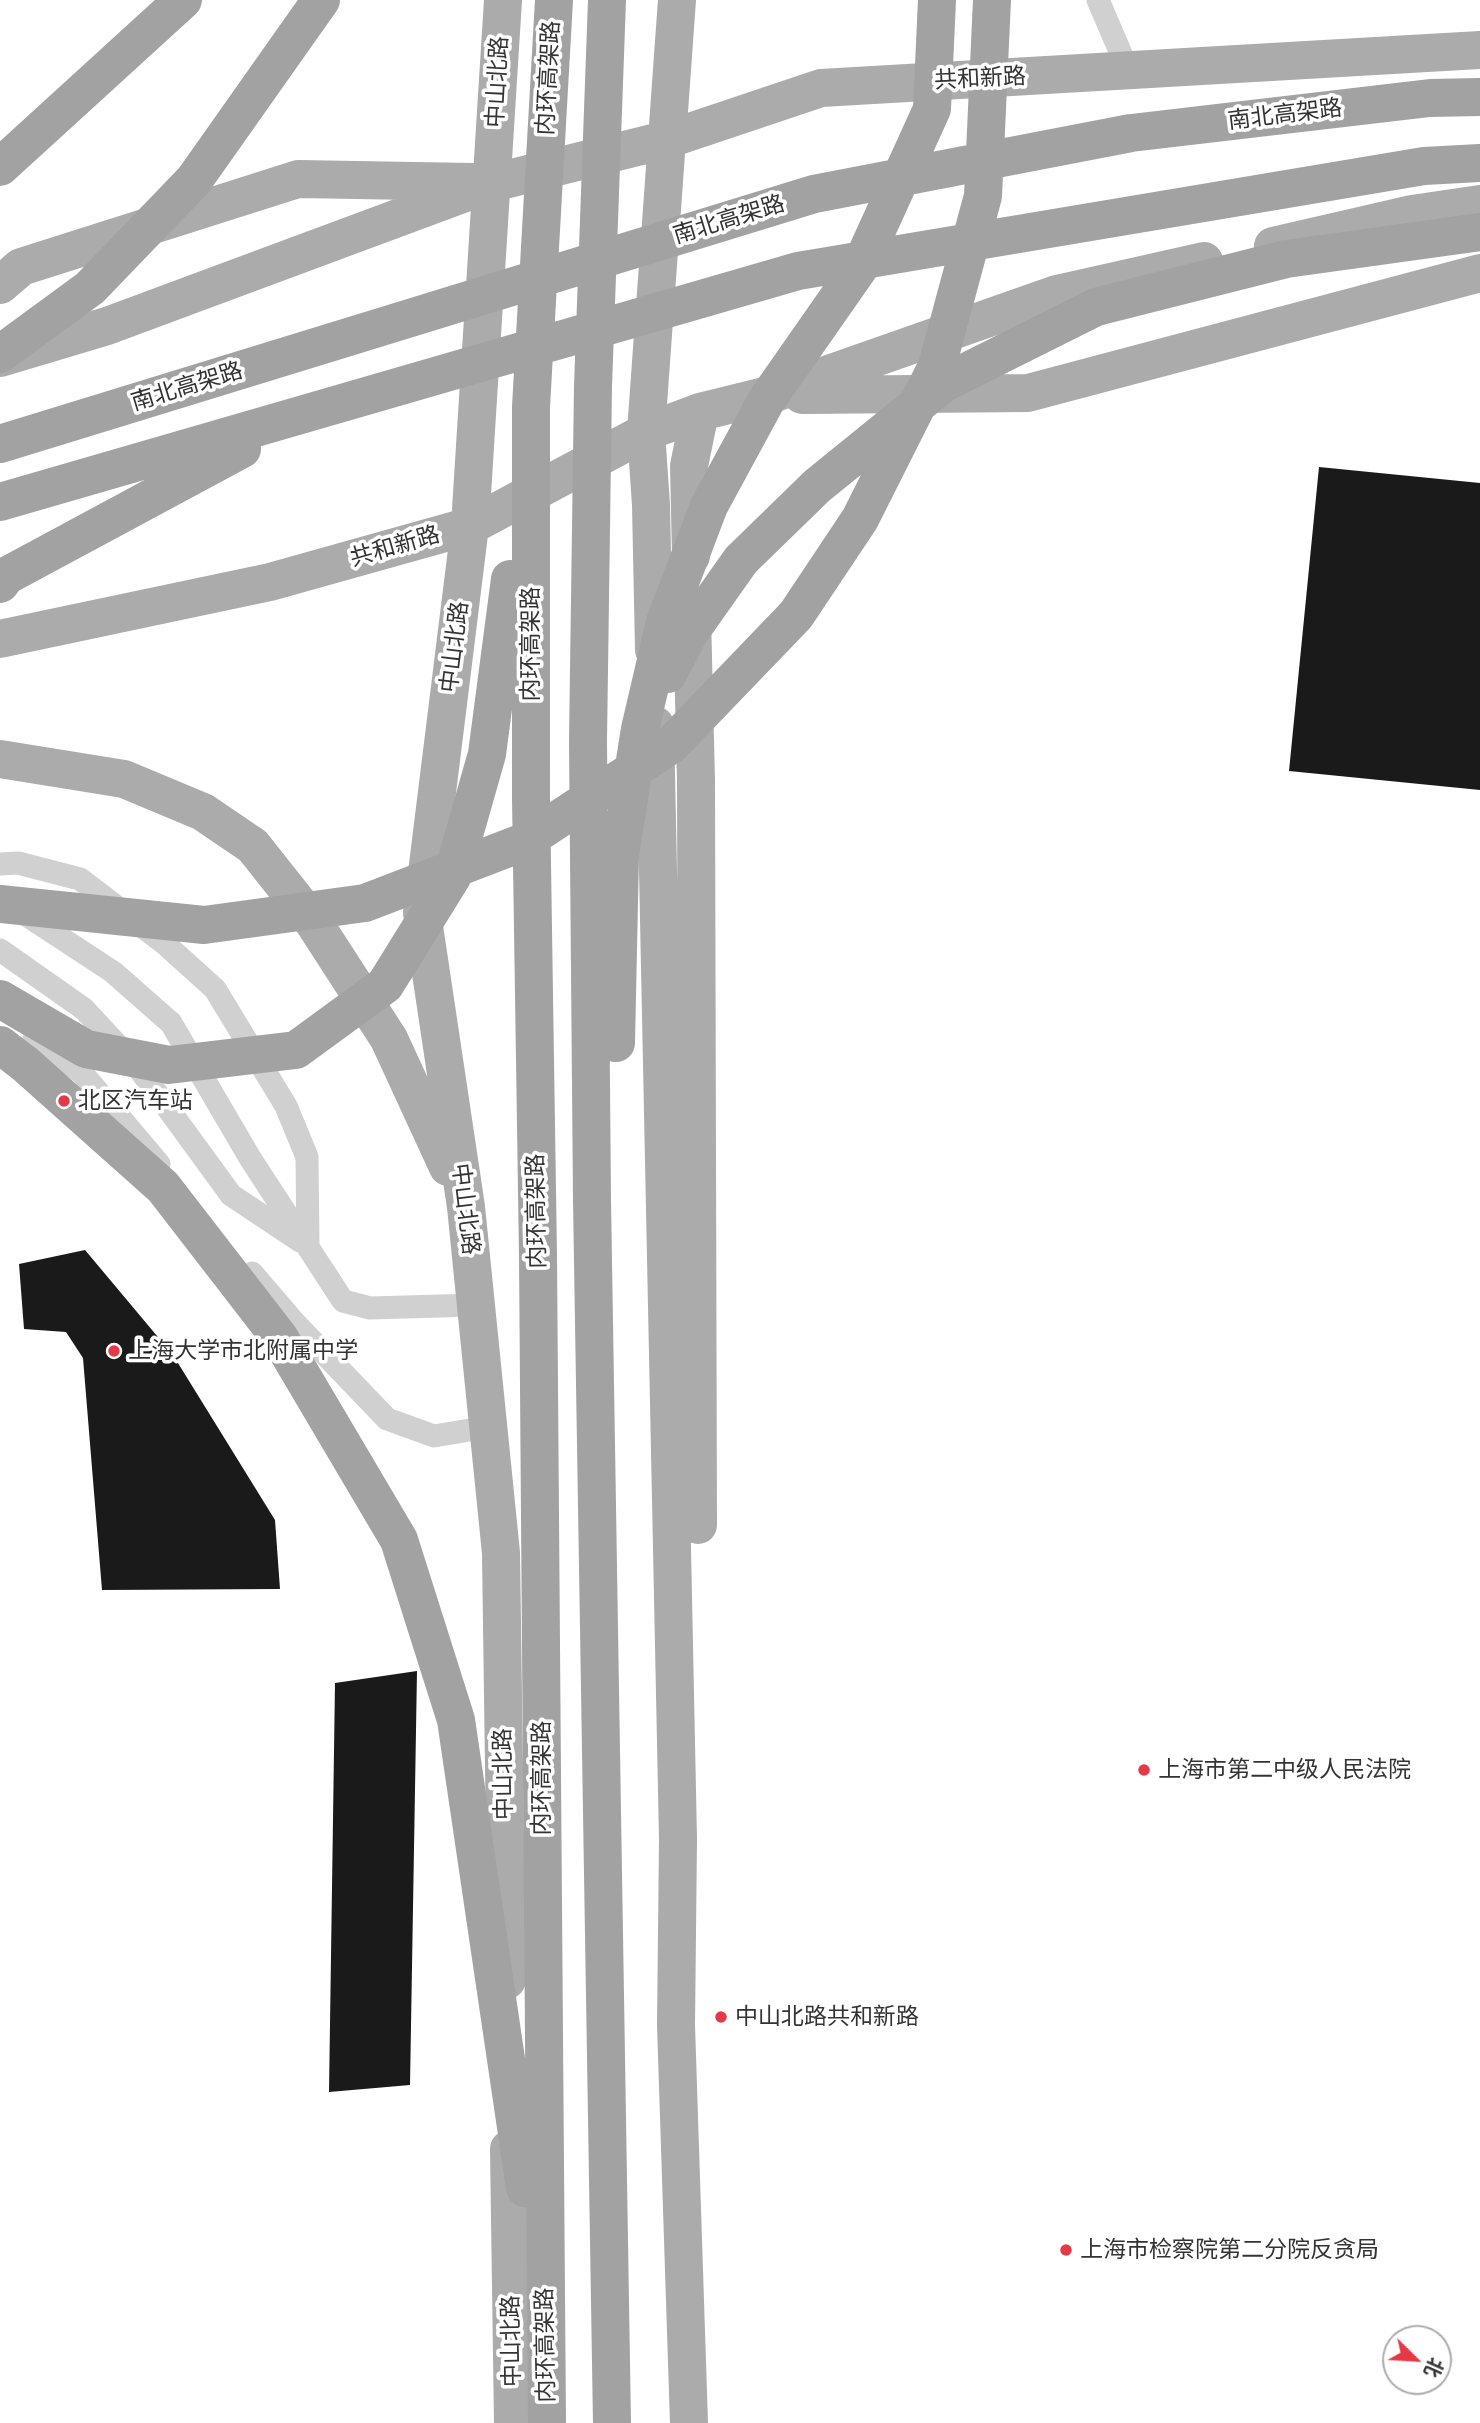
<!DOCTYPE html>
<html>
<head>
<meta charset="utf-8">
<style>
	body { margin:0 }
	#map { position:relative; width:1480px; height:2423px; overflow:hidden; background:#fff; font-family:"IBM Plex Sans","Noto Sans SC",sans-serif }
	canvas { display:block }
	.north { position:absolute; left:1382px; top:2325px; width:70px; height:70px; box-sizing:border-box; background:#fff; border:2px solid #adadad; border-radius:50%; rotate:114deg; font-size:19px; font-weight:700; line-height:28px; text-align:center; color:#333 }
	.north::after { content:''; display:block; margin:auto; width:24px; height:32px; background:#e63946; clip-path:polygon(50% 0,100% 100%,50% 72%,0 100%) }
</style>
</head>
<body>
<div id="map">
<canvas width="1480" height="2423"></canvas>
<div class="north">北</div>
</div>
<script>
const g = document.querySelector('canvas').getContext('2d');
g.lineJoin = 'round';
function paint(path, color) { g.fillStyle = color; g.fill(path, 'evenodd'); }
function trace(path, color, width, dash) { g.strokeStyle = color; g.lineWidth = width; g.lineCap = dash ? 'butt' : 'round'; g.setLineDash(dash || []); g.stroke(path); }
function write(font, color, halo, rows, align = 'center') {
  g.font = font + ' "IBM Plex Sans","Noto Sans SC",sans-serif'; g.lineWidth = 7; g.setLineDash([]); g.textBaseline = 'middle'; g.strokeStyle = halo; g.fillStyle = color; for (const [text, x, y, turn = 0] of rows) {
    g.save(); g.translate(x, y); g.rotate((+turn || 0) * Math.PI / 180); g.textAlign = isNaN(turn) ? turn : align; if (halo) g.strokeText(text, 0, 0); g.fillText(text, 0, 0); g.restore();
  }
}
paint(new Path2D(`
	M1319 467 1480 483V790L1289 771Z
	M85 1250 173 1355 275 1520 280 1589 102 1590 83 1358 66 1332 24 1329 19 1264Z
	M417 1671 410 2085 329 2092 335 1683Z`), '#1a1a1a');
trace(new Path2D(`
	M1098 0 1128 70
	M0 864 18 863 80 879 164 943 215 989 286 1106 307 1157 308 1246
	M20 911 113 972 171 1023 250 1158 343 1301 370 1308 476 1305
	M0 950 84 1009 137 1066 231 1195 300 1241
	M34 1038 82 1073 159 1164
	M252 1273 294 1322 387 1419 434 1436 488 1427`), '#d0d0d0', 23);
trace(new Path2D(`
	M503 0 470 526 422 913 466 1207 501 1553 507 1980
	M1273 246 1412 214 1480 204
	M0 285 21 267 298 179 473 182
	M0 358 107 326 492 183 669 139 821 88 1480 50
	M802 395 1028 393 1480 273
	M691 556 689 466 700 412
	M692 616 696 781 698 1525
	M0 639 270 582 470 526 646 432 700 412 769 395 1057 294 1204 261
	M654 650 651 505 646 432 677 0
	M655 725 678 1839 676 2025 689 2423
	M0 759 124 779 203 812 253 846 314 923 389 1039 448 1167
	M509 2149 513 2423`), '#ababab', 38);
trace(new Path2D(`
	M607 0 593 386 588 741 592 1200 612 2423
	M0 167 183 0
	M0 354 90 288 194 180 321 0
	M0 444 814 194 1131 133 1430 98 1480 97
	M0 502 798 271 1424 166 1480 163
	M0 584 6 576 242 449
	M668 674 688 635 741 560 817 486 944 383 1096 307 1286 259 1480 232
	M0 904 204 925 365 903 524 842 671 745 796 615 860 519 937 366 983 196 992 0
	M0 999 86 1049 169 1065 296 1050 385 985 452 877 487 754 510 579
	M616 1043 620 855 640 729 665 622 709 506 766 401 861 265 932 109 937 0
	M0 1045 25 1064 163 1187 279 1337 399 1540 456 1720 525 2188
	M547 2423 538 1256 531 798V407L554 0`), '#a2a2a2', 38);
for (const [x, y, r, color] of [
	[64,1101,7,"#e63946"],
	[114,1351,7,"#e63946"],
	[1144,1770,7,"#e63946"],
	[721,2017,7,"#e63946"],
	[1066,2250,7,"#e63946"]
]) { const dot = new Path2D(); dot.arc(x, y, r, 0, 2 * Math.PI); g.fillStyle = color; g.fill(dot); trace(dot, '#fff', 2.5); }
write('23px', '#333', '#fff', [
	["内环高架路",549,78,-87],
	["共和新路",980,79,-3],
	["中山北路",498,82,-87],
	["南北高架路",1285,115,-7],
	["南北高架路",729,220,-17],
	["南北高架路",187,387,-17],
	["共和新路",395,547,-16],
	["内环高架路",531,644,-90],
	["中山北路",455,647,-83],
	["中山北路",465,1209,83],
	["内环高架路",537,1211,-91],
	["中山北路",504,1774,-91],
	["内环高架路",542,1778,-90],
	["中山北路",512,2341,-91],
	["内环高架路",546,2345,-91]
]);
write('23px', '#333', '#fff', [
	["北区汽车站",78,1101],
	["上海大学市北附属中学",128,1351],
	["上海市第二中级人民法院",1158,1770],
	["中山北路共和新路",735,2017],
	["上海市检察院第二分院反贪局",1080,2250]
], 'left');
</script>
</body>
</html>
